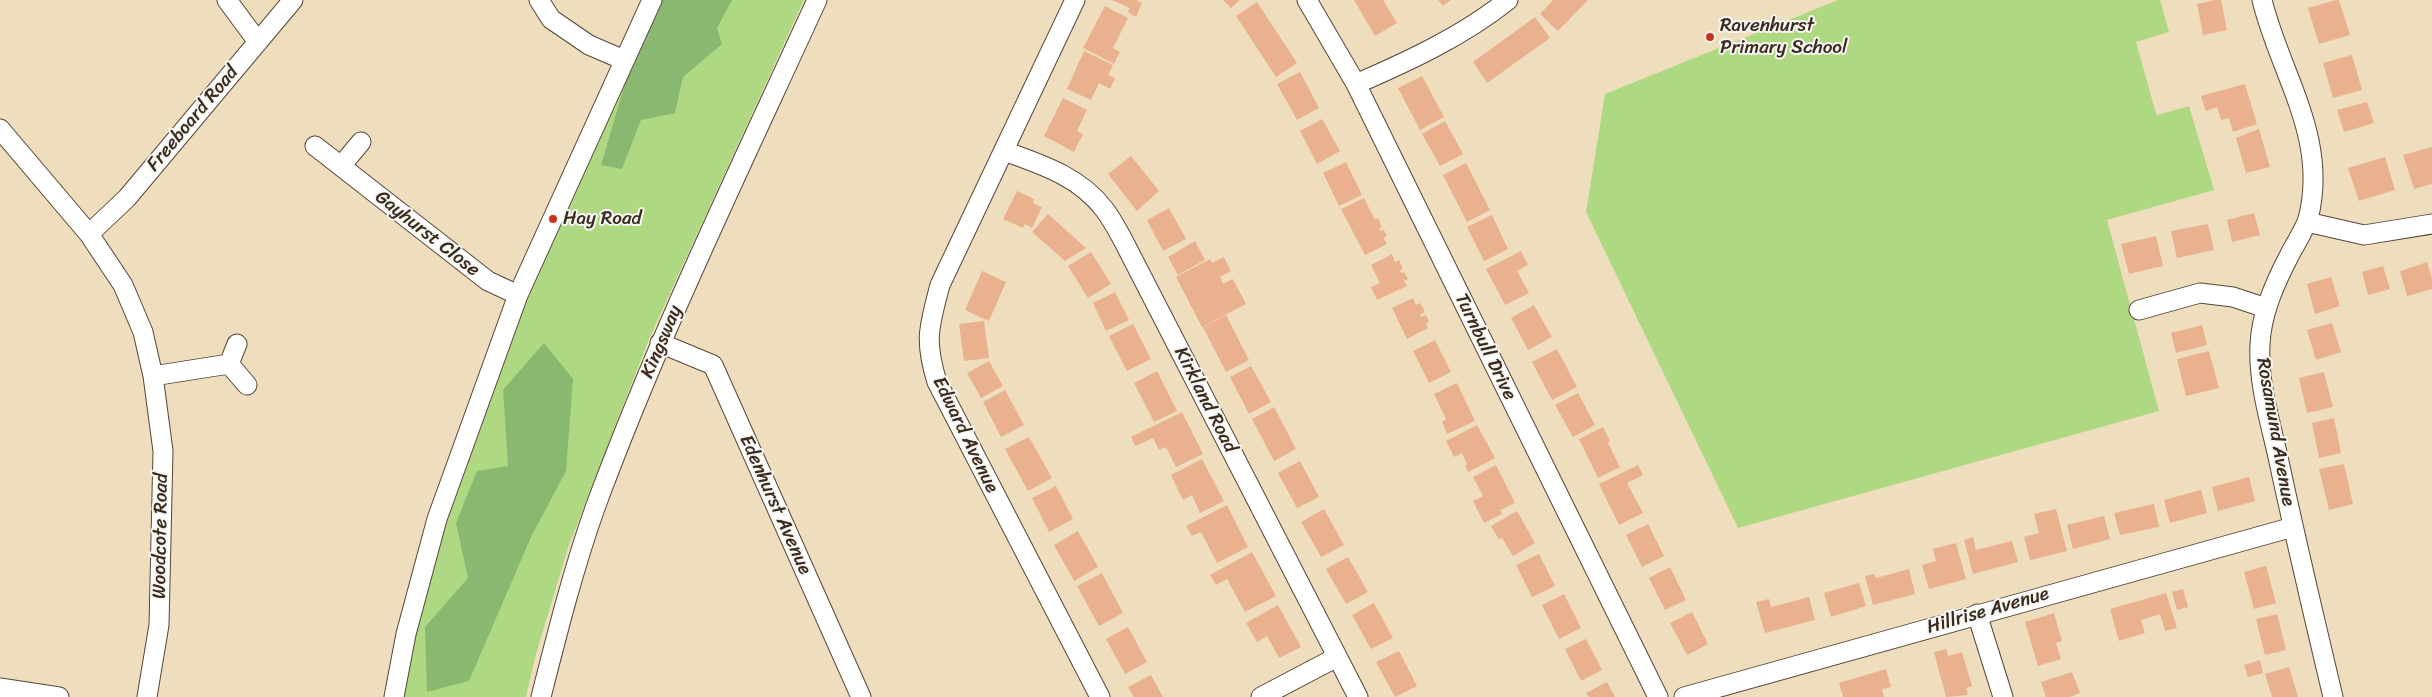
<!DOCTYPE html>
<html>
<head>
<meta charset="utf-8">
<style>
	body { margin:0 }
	canvas { display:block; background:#efdebe }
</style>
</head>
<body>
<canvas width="2432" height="697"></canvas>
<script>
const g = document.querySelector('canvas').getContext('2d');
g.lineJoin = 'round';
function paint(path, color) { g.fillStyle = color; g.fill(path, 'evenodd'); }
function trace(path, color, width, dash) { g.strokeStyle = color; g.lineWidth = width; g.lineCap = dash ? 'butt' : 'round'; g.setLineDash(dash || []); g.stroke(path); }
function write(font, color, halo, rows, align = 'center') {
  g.font = font + ' Sriracha,sans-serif'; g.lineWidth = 4; g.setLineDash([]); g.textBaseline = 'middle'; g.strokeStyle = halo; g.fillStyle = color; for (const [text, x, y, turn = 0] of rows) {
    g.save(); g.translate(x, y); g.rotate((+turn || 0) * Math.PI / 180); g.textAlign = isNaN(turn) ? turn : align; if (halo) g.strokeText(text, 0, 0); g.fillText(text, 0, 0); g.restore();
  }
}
paint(new Path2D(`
	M661 0H804L649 339 569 545 536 654 526 697H402L412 643 446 513 532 279Z
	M1838 0H2160L2169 32 2136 42 2155 110 2157 115 2189 106 2214 190 2107 220 2159 411 1738 528 1586 212 1605 94Z`), '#afd883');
paint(new Path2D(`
	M661 0H732L717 28 722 44 683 77 675 113 641 120 622 169 601 165 635 50Z
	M544 343 573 379 566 471 531 537 469 681 427 692 425 627 468 578 456 523 477 471 508 466 503 390Z`), '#8bb871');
paint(new Path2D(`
	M1112 0H1136L1142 3 1136 17 1128 12 1130 8Z
	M1223 0H1240L1231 8Z
	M1354 0H1383L1397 23 1375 36Z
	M1438 0H1451L1443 6Z
	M1553 0H1588L1558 31 1540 14Z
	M2215 0H2221L2227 30 2203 35 2197 4Z
	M2336 0H2339L2350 35 2319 44 2308 8Z
	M1257 2 1297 63 1276 77 1236 16Z
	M1105 6 1128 18 1113 48 1120 52 1114 64 1083 48Z
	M1535 17 1550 38 1487 83 1473 62Z
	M1084 51 1113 65 1108 75 1115 78 1110 89 1099 83 1091 100 1067 89Z
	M2352 55 2362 90 2333 98 2323 63Z
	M1300 72 1319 108 1297 120 1277 84Z
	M1422 76 1444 117 1420 130 1398 88Z
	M2245 84 2257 124 2233 132 2229 118 2221 120 2217 107 2206 111 2201 96Z
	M1063 98 1087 110 1077 131 1083 134 1074 152 1044 136Z
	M2367 102 2374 123 2344 132 2337 110Z
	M1322 119 1340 151 1317 164 1300 131Z
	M1445 121 1463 154 1440 166 1422 134Z
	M2259 129 2270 167 2246 173 2236 138Z
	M2432 147V184L2414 189 2403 155Z
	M1131 156 1159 191 1137 211 1108 174Z
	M2385 157 2395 190 2359 201 2348 168Z
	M1346 162 1362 195 1339 206 1323 173Z
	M1466 163 1490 210 1467 222 1443 175Z
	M1017 191 1034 199 1033 203 1042 207 1032 228 1025 224 1023 228 1003 219Z
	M1364 198 1375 220 1378 218 1382 227 1379 228 1380 231 1384 230 1387 236 1383 238 1387 244 1365 255 1341 209Z
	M1169 208 1186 239 1163 251 1147 220Z
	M2254 213 2260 235 2232 242 2227 220Z
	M1048 214 1086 248 1065 261 1032 232Z
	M1492 215 1508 249 1484 261 1467 227Z
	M2208 224 2214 250 2177 258 2171 231Z
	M2156 236 2163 266 2129 274 2121 244Z
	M1195 241 1205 260 1178 275 1168 257Z
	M1521 251 1528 265 1517 271 1529 293 1505 305 1486 269Z
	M1091 252 1111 284 1088 298 1068 266Z
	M1392 254 1395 262 1399 260 1403 269 1400 270 1401 273 1404 272 1408 279 1404 281 1407 286 1377 300 1371 287 1380 283 1371 265Z
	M1224 257 1231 271 1220 277 1223 284 1233 279 1246 304 1202 327 1176 277 1210 259 1212 263Z
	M2427 262 2432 279V289L2407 296 2400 271Z
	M2383 266 2390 289 2368 295 2362 272Z
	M982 271 1006 282 989 321 965 310Z
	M2331 277 2340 306 2315 314 2307 284Z
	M1115 292 1129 320 1106 331 1093 303Z
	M1413 298 1416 305 1420 303 1425 312 1420 314 1421 317 1426 315 1429 322 1426 323 1428 328 1407 339 1392 308Z
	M1534 305 1552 337 1528 350 1511 318Z
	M1226 315 1249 360 1226 372 1203 327Z
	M984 321 989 358 964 361 959 324Z
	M2332 323 2341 352 2316 360 2307 330Z
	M1133 324 1151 359 1127 371 1109 336Z
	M2202 325 2207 345 2176 353 2171 333Z
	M1435 340 1451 372 1429 383 1413 351Z
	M1557 349 1577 387 1552 400 1532 362Z
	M2209 351 2219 388 2186 396 2177 359Z
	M989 361 1003 386 981 398 967 373Z
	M1251 366 1271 402 1249 414 1230 377Z
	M1157 371 1177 411 1154 422 1134 383Z
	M2324 372 2333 407 2307 413 2299 378Z
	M1457 383 1475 421 1447 434 1442 422 1446 419 1434 394Z
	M1005 390 1024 425 1001 437 983 402Z
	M1578 393 1595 425 1573 437 1555 405Z
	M1274 407 1296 449 1274 461 1252 419Z
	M1182 412 1203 454 1176 467 1166 447 1159 450 1153 438 1135 446 1131 437Z
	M2334 418 2341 453 2319 458 2312 423Z
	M1477 425 1495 458 1468 472 1465 466 1467 464 1462 453 1454 457 1446 441Z
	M1603 427 1610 441 1608 443 1620 467 1598 478 1579 439Z
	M1029 437 1052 478 1028 491 1005 449Z
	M1202 459 1224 501 1200 513 1192 495 1183 500 1171 475Z
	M1300 461 1319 497 1297 508 1278 473Z
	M2344 464 2353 504 2329 510 2319 469Z
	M1496 465 1515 503 1500 510 1502 514 1484 523 1473 501 1483 496 1473 477Z
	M1638 465 1643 475 1627 483 1643 513 1619 525 1599 484Z
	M2249 477 2255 501 2218 511 2212 487Z
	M1056 486 1073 519 1049 532 1032 498Z
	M2201 490 2207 513 2170 523 2164 500Z
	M2154 504 2159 527 2120 535 2114 513Z
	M1227 505 1248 547 1217 563 1201 532 1192 536 1186 526Z
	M1324 509 1344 545 1321 557 1301 522Z
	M2056 509 2067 551 2030 560 2024 537 2039 533 2034 514Z
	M1517 511 1535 543 1513 556 1502 538 1499 540 1491 526Z
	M2104 516 2110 539 2073 549 2067 525Z
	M1648 524 1664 556 1642 567 1626 535Z
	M1078 531 1098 567 1074 581 1054 545Z
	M1973 537 1976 550 2012 541 2018 562 1973 574 1964 540Z
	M1956 543 1966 579 1929 589 1922 565 1936 561 1933 549Z
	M1252 552 1276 596 1245 612 1227 579 1216 585 1210 575Z
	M1539 554 1555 586 1532 597 1516 565Z
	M1348 557 1368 592 1346 604 1326 569Z
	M2266 566 2276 603 2254 609 2244 572Z
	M1670 567 1686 600 1665 610 1649 578Z
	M1909 569 1915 594 1873 605 1865 576 1874 574 1876 578Z
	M1102 573 1123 613 1099 626 1077 586Z
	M1859 583 1866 606 1831 617 1824 593Z
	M2183 589 2188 607 2177 610 2172 592Z
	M2166 593 2177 628 2165 631 2160 614 2141 620 2145 633 2119 641 2110 609Z
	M1564 594 1581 628 1559 639 1542 605Z
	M1809 597 1815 620 1765 633 1756 602 1769 599 1771 607Z
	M1374 603 1393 638 1371 649 1352 615Z
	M1278 605 1301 647 1279 658 1267 636 1257 642 1246 623Z
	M1692 612 1708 644 1687 655 1670 623Z
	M2054 613 2062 641 2056 643 2061 659 2038 666 2025 622Z
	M2277 614 2286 650 2265 655 2256 619Z
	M1128 627 1147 662 1125 674 1106 639Z
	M1586 639 1602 670 1581 681 1565 649Z
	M1946 649 1948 656 1962 652 1972 686 1966 688 1968 695 1946 697 1934 652Z
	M1399 651 1417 686 1395 697 1376 662Z
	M2260 660 2263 673 2248 677 2244 665Z
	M2289 667 2298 697H2272L2265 674Z
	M1886 669 1891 687 1882 689 1884 697H1843L1839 683Z
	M2072 672 2080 693 2070 697H2046L2041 682Z
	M1151 675 1163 697H1134L1128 687Z
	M1607 682 1615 697H1589L1586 693Z`), '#eab18e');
const street = new Path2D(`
	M227 0 258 42
	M539 0 551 19 589 45 624 60
	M1075 0 940 285C929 327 924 340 937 382L1100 697
	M1307 0 1356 84 1658 697
	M2262 0C2280 74 2329 138 2308 219 2304 231 2295 244 2289 256 2275 283 2261 314 2260 345 2258 382 2270 421 2278 457 2295 537 2314 617 2333 697
	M1356 84C1409 61 1463 36 1508 0
	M0 129 89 234 123 285 143 332 153 376 163 451 159 625 147 697
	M315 146 488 281 518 295
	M1004 151C1040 164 1079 176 1104 209 1112 219 1118 231 1124 242L1358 697
	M341 166 361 142
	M2307 222 2364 235 2432 224
	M89 234 127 198 293 0
	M2139 310 2200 293 2233 297 2266 308
	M660 343 713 365 861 697
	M237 344 229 364 247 385
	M153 376 229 364
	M1977 614 2003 697
	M0 688 59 697
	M394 697 406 634 437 519 518 295 652 0
	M541 697C557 634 573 570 595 508 659 335 740 168 817 0
	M1261 697 1337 657
	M1684 697 2293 527`);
trace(street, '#564536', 21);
trace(street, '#fff', 19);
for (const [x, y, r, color] of [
	[1710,37,5,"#c8321e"],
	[553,219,5,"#c8321e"]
]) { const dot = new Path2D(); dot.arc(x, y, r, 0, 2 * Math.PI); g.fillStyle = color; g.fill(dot); trace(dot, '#f6f6f2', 2); }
write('19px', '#3b2a1e', '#f6f6f2', [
	["Ravenhurst",1720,26],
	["Primary School",1720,48],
	["Hay Road",563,219]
], 'left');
write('19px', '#3b2a1e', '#f6f6f2', [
	["Freeboard Road",193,119,-50],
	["Gayhurst Close",427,234,38],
	["Kingsway",662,342,-67],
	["Turnbull Drive",1485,347,64],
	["Kirkland Road",1205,400,63],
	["Rosamund Avenue",2275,432,80],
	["Edward Avenue",965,435,64],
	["Edenhurst Avenue",775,505,66],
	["Woodcote Road",161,536,-89],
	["Hillrise Avenue",1988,611,-16]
]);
</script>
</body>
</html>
